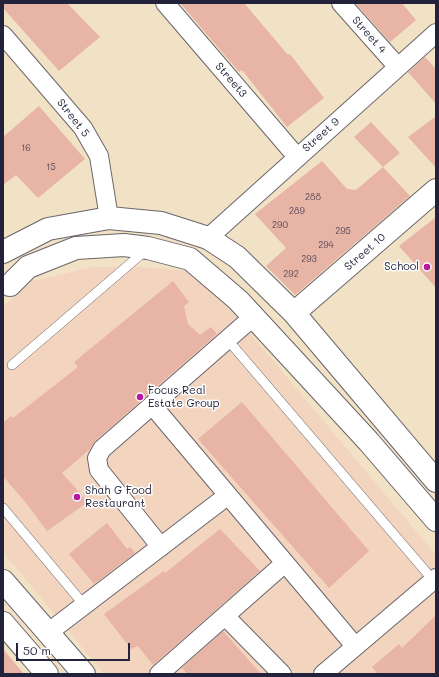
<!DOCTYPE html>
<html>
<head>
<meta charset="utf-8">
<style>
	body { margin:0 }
	#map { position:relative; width:439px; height:677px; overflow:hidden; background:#f1e2c5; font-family:Mali,sans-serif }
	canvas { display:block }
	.frame { position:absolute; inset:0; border:4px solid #22223b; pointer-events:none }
	.scale { position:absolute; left:16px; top:643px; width:114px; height:18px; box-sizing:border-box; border:2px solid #22223b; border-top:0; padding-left:5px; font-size:12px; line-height:14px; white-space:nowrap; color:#22223b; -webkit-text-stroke:3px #fff; paint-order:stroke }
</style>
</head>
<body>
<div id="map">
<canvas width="439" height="677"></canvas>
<div class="frame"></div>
<div class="scale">50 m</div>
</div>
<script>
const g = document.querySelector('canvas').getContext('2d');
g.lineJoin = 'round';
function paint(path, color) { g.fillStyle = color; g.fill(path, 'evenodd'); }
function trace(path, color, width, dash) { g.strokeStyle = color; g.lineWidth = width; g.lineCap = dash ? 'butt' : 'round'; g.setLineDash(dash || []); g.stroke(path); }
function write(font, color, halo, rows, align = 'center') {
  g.font = font + ' Mali,sans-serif'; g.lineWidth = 3; g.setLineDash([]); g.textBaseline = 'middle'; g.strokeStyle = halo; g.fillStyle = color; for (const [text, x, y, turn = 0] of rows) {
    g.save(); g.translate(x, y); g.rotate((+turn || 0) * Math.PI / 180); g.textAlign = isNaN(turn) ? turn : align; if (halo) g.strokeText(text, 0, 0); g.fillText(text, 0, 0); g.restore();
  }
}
paint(new Path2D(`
	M92 267H137L190 271 223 301 436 555V674H104L3 552V307L29 282Z`), '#f3d4bf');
paint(new Path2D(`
	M3 3H67L100 37 59 71 3 8Z
	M180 3H244L288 55 290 54 324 98 287 127 242 70 239 72Z
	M355 3H402L416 20 390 42Z
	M425 57 436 69V104L408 72Z
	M39 106 85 159 38 198 16 175 3 185V137Z
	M436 116V168L408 137Z
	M371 122 400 153 383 167 354 137Z
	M322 161 347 189 356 190 383 167 410 196 295 295 266 266 286 248 255 214Z
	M436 217V288L399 246Z
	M173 281 189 302 184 306 188 324 200 335 211 327 217 334 95 441 89 450 62 473 88 502 47 531 26 503 3 476V423L11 416 13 418 78 367 74 362Z
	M242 402 369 551 329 588 198 439Z
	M107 523 127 549 130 547 135 553 94 584 69 554Z
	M220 529 260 571 153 665 138 646 131 649 104 614 164 571 165 573Z
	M436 615V674H378L372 667 399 644 402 648Z
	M223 631 261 674H187L182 668Z
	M3 649 24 674H3Z`), '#e8b4a6');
const service = new Path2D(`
	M227 339 433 580
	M12 365 146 250
	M3 508 85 606`);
const minor = new Path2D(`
	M165 3 297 157
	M341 3 397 66
	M3 35 83 128 99 156 109 218
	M208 238 436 33
	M152 405 355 646
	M161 547 99 470 97 458 102 449 253 317
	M225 616 282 674
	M49 632 227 496
	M159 674 285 563
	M323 674 436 578`);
const tertiary = new Path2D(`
	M3 252 48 229 109 218 161 223 208 238 237 257 294 313 436 481
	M10 285 28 267 76 248 124 245 148 248 190 259 238 300 369 442 436 520
	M294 313 436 190
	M3 581 84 674
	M3 623 47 674`);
trace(service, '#6a656b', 10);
trace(minor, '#6a656b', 20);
trace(tertiary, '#6a656b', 24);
trace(service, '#fff', 9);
trace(minor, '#fff', 18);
trace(tertiary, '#fff', 22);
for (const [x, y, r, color] of [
	[427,267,4,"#b5179e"],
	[140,397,4,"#b5179e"],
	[77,497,4,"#b5179e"]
]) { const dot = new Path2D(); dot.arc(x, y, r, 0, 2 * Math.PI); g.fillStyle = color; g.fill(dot); trace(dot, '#fff', 1.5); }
write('9px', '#544656', null, [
	["16",26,148],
	["15",51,167],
	["288",313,197],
	["289",297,211],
	["290",280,225],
	["295",343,231],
	["294",326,245],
	["293",309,259],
	["292",291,274]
]);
write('11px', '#22223b', '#fff', [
	["Street 4",369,35,48],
	["Street3",231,80,49],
	["Street 5",73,118,52],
	["Street 9",321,135,-42],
	["Street 10",365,252,-41]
]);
write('11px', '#22223b', '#fff', [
	["School",419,267,"right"],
	["Focus Real",148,391],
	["Estate Group",148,404],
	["Shah G Food",85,491],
	["Restaurant",85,504]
], 'left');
</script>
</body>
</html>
